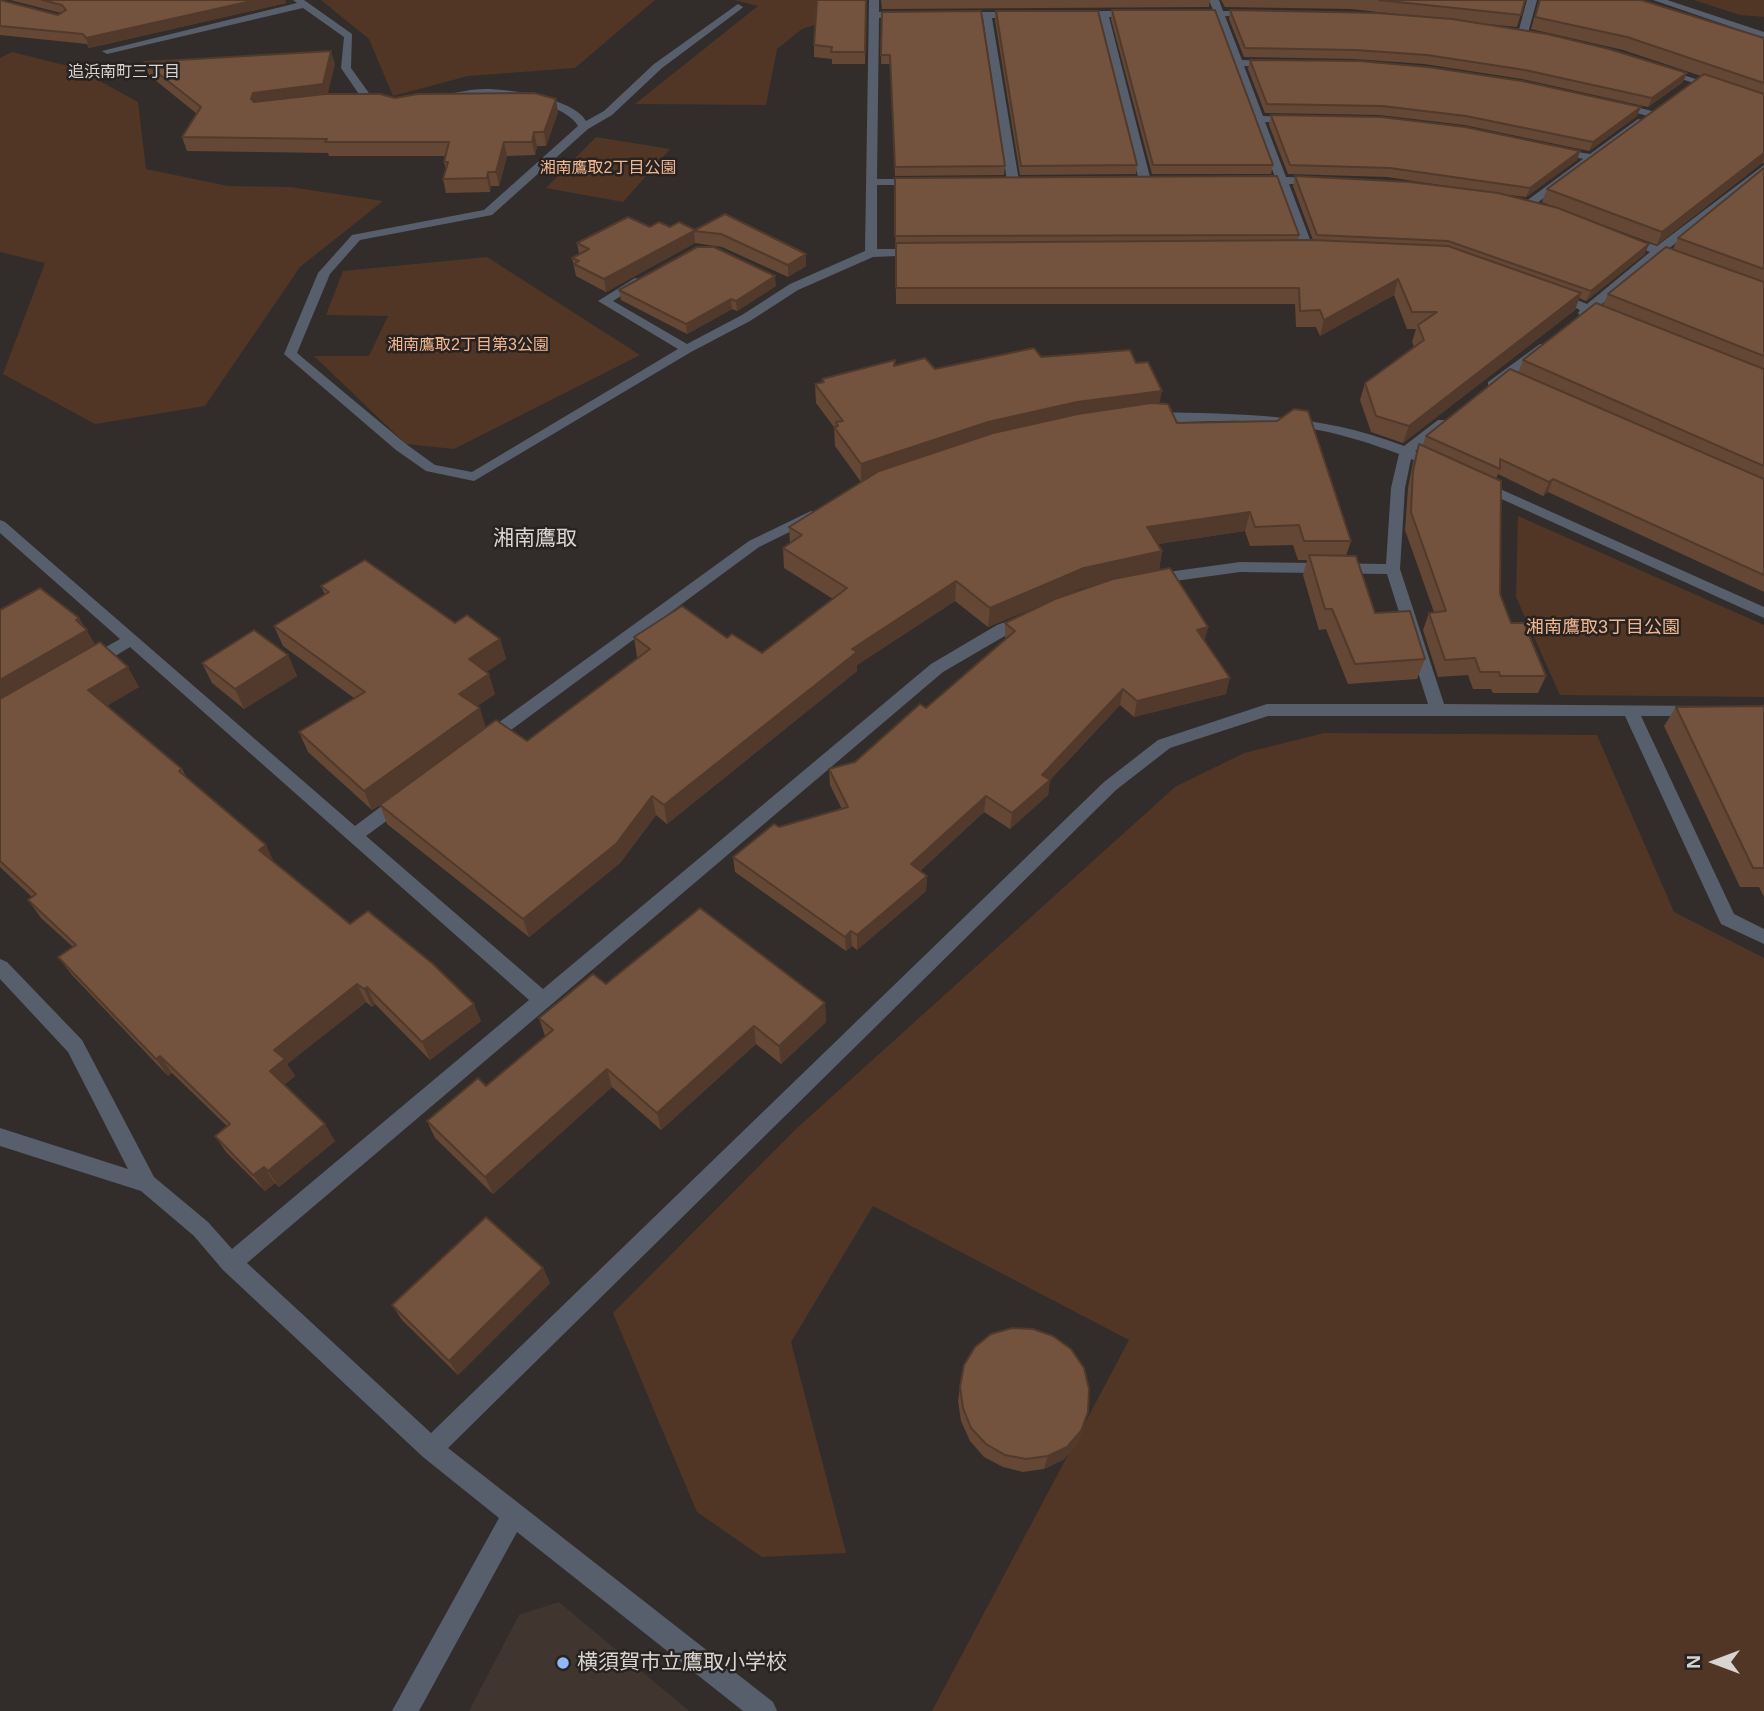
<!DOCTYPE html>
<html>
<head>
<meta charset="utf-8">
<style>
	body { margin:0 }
	#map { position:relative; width:1764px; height:1711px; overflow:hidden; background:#322d2a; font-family:Helvetica,sans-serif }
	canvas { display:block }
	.north { position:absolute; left:1680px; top:1627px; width:70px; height:70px; -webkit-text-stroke:5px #282320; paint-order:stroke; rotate:270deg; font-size:19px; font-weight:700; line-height:28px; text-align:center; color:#d7d4d2 }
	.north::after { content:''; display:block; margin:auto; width:24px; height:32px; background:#d7d4d2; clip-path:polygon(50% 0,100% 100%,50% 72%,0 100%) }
</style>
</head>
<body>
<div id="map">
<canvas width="1764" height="1711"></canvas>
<div class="north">N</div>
</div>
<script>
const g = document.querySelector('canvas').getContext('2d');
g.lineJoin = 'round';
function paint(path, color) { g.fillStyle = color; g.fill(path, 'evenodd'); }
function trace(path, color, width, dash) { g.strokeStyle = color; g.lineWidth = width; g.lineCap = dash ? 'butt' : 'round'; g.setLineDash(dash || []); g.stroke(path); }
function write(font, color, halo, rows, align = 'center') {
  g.font = font + ' Helvetica,"Noto Sans JP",sans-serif'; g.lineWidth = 5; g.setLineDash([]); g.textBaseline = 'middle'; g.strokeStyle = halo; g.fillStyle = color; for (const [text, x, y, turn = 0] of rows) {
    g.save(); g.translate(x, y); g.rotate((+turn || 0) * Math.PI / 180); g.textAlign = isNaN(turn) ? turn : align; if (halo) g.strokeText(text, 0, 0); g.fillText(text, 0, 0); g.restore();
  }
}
paint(new Path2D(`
	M559 1602 689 1711H469L519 1615Z`), '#40362f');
paint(new Path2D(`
	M321 0H655L575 68 468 76 393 96 369 39Z
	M734 0H831V20L802 29 777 49 766 105 635 104 758 6Z
	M1694 0H1764V17L1740 15Z
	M12 52 76 68 138 102 146 169 228 186 290 187 383 201 300 267 205 406 95 424 3 374 45 263 0 252V58Z
	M596 137 670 149 623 202 546 188Z
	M487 257 640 355 454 449 406 444 314 356H369L388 316 326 315 343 271Z
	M1518 516 1764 625V697L1560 695 1516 597Z
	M1324 733 1597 735 1674 912 1764 958V1711H932L1129 1340 873 1206 791 1342 846 1553 762 1557 697 1512 613 1313 796 1129 1175 787 1244 753Z`), '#513625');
paint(new Path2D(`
	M293 0H304L352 34 351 68 371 96 389 101V105L363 100 341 68 344 37 303 8 107 54 102 51 297 3Z
	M869 0H879V12H904L909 15 904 18H879L877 179H917L923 182 917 185H877V249H917L923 253 921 255 873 257 798 290 750 321 691 352 474 481 426 471 396 450 284 354 318 273 352 235 484 210 578 126C567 104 506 94 482 95 470 96 455 103 445 97L446 95C458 92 472 89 485 89 510 89 573 98 586 121L604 111 654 64 738 4 743 7 741 9 662 68 612 115 588 129 492 215 360 240 330 274 297 353 406 444 435 465 472 472 678 349 598 301 635 278 645 281 613 301 687 344 742 315 790 284 865 251Z
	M1209 0H1219L1223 11H1254L1259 14 1254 17 1225 16 1242 60 1273 61 1278 64 1273 67 1244 66 1263 116 1294 117 1299 120 1294 123 1265 122 1286 177 1316 178 1322 181 1316 184H1289L1314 250 1312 252 1302 250 1278 184 1257 183 1251 180 1257 177H1275L1215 16H1194L1189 13 1194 10H1213Z
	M1527 0H1537L1528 33 1523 36 1518 33Z
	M1653 0H1667L1764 32V38Z
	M1103 11H1135L1140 14 1135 17H1109L1151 181 1149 183 1139 181 1099 17 1075 18 1070 15 1075 12Z
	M1019 12 1022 13V17L992 18 1019 181 1013 184 1007 181 983 18H960L955 15 960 12Z
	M1660 68 1764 100V106L1660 72Z
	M1616 102 1656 112 1657 114 1652 117 1612 107V103Z
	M1638 119 1647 121 1533 206H1525V202L1583 159 1554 152V148L1590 154Z
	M1764 165V173L1667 250 1686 257V263H1678L1660 256 1597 308 1613 314V320H1605L1590 314 1580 316 1578 313 1580 310 1551 296 1557 292 1587 304 1650 252 1623 241V237H1631L1657 246Z
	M1540 344 1544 345V351L1498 388H1488V382Z
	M1152 412C1241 414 1319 413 1404 446L1438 420H1448V426L1415 451 1440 461V467H1430L1411 459 1405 488 1400 569 1444 704 1705 706 1707 710 1705 714 1699 716H1641L1734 914 1764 929V944L1721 924 1625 716H1268L1170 748 1116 790 448 1448 773 1702 777 1711H743L517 1532 419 1711H392L499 1518 423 1457 223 1270 194 1236 141 1191 0 1146V1128L128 1169 68 1052 0 979V959L7 962 82 1040 154 1177 208 1222 232 1249 529 1000 130 647 97 667H85L83 663 85 659 120 639 0 533V520L5 522 355 826 395 796H407L409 801 407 806 366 836 543 989 931 664 997 625 1026 614 1034 619 943 672 247 1263 431 1433 1104 782 1158 740 1267 704H1428L1387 574 1240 572 1153 584 1146 579 1153 574 1240 562 1386 564 1391 488 1399 454C1347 434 1295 422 1240 421 1210 420 1176 425 1147 419V413Z
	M1480 480 1764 607V618L1475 487V481Z
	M811 511 816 513V519L759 547 492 744H480L478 740 480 736 749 541Z`), '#575f6d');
paint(new Path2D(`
	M0 0 58 15 61 13 10 0H285L286 3 89 48 87 44 0 35Z
	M866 0 865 64H832V59L814 57V45Z
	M881 0H1210L1209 7 882 9Z
	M1221 0H1525L1517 27 1477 23 1683 82 1648 107 1522 79 1424 64 1354 59 1244 57 1229 19 1230 10 1414 16 1351 9 1225 7Z
	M1539 0H1641L1764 38V163H1762L1657 245 1542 202 1547 189 1701 76 1623 50 1531 29Z
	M1112 10 1273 165 1271 174H1152L1111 19Z
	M996 11 1137 165 1136 174 1020 175 995 20Z
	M882 12 1005 166 1004 175 895 176 890 64H881Z
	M1250 60 1637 116 1589 151 1464 125 1379 115 1265 113 1248 69Z
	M144 62 335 64 327 94 395 98 558 112 546 146H537L535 155 507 156 499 186H491L490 192 446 193 443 179 446 170 444 162 446 156H329L328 153 187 151 182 137 197 114 149 75Z
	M1271 115 1580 151 1577 160 1526 197 1500 194 1645 254 1586 301 1579 298 1575 310 1403 443 1371 432 1360 400 1365 383 1414 347 1412 342 1416 329H1407L1394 295 1320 336 1316 327H1296L1295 304H896L895 178 1299 235 1298 240H1313L1293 186 1295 176 1480 191 1387 177 1288 174 1269 125Z
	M1764 168V592L1548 492 1543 496 1498 474 1496 479 1500 594 1511 623 1546 676 1538 693H1493L1491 689H1473L1468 675 1438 677 1423 630 1429 613 1434 612 1405 530 1408 488 1413 462 1419 444 1422 446 1426 436 1518 373 1523 360 1603 305 1608 294 1673 249 1678 238Z
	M725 214 806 254V266L788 277 722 247 695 243 606 292 576 276 572 258 579 254 577 243 650 227H670L695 230Z
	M776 286 737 311 732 309 687 334 621 300 619 290Z
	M1041 357 1136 363 1159 403 1177 423 1351 541 1346 556 1375 613 1425 659 1417 679 1348 684 1326 629 1319 630 1303 575 1307 560H1298L1293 545 1250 546 1245 531 1158 544 1162 551 1159 570 1208 627 1204 641 1226 694 1134 717 1120 705 1050 780 1048 795 1010 829 984 812 920 871 927 876 926 891 857 950 852 946 846 951 735 872 733 857 779 827 842 809 830 785 829 769 855 762 926 708 1005 640V623L1105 582 1081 588 988 627 955 601 857 665V671L667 824 656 815 620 863 529 937 387 824 380 805 372 810 308 752 299 732 354 698 283 646 274 626 325 595 321 586 455 623 500 639 506 659 486 672 495 694 477 706 486 728 527 741 639 658 637 657 634 637 727 638 762 653 833 599 784 568 783 548 790 543 789 527 861 482 835 446 834 427 816 403 815 384 822 382V379L895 366 935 369Z
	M0 610 79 618 95 645 139 687 106 706 182 769 187 778 274 862 350 924 481 1021 430 1060 375 1004 372 1007 366 1002 287 1064 295 1076 284 1085 335 1141 279 1187 275 1183 265 1191 226 1152 215 1136 227 1126 172 1073 168 1076 72 975 58 957 73 947 41 918 28 900 32 897 0 867Z
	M288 655 297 676 244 709 212 683 202 663Z
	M1764 706V897L1759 887H1740L1664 726 1676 707Z
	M606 984 825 1003 826 1022 781 1064 756 1044 661 1130 612 1087 493 1194 435 1138 427 1121 486 1086 545 1036 539 1018Z
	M543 1268 550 1283 458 1375 402 1320 392 1305Z
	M960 1387 1084 1425 1077 1444 1063 1460 1044 1469 1023 1472 1003 1467 984 1457 970 1441 961 1421 958 1401Z`), '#644735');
paint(new Path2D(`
	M256 0H285L286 3 89 48 86 38Z
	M331 51 335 64 327 97 257 106 251 99 253 93Z
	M1687 73 1683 82 1648 107 1652 98Z
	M556 99 558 112 546 146 544 132Z
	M1641 107 1637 116 1589 151 1593 142Z
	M534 132 537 146 535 155 532 142Z
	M504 142 507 156 499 186 496 172Z
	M1580 151 1577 160 1526 197 1530 188Z
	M1764 153V159L1762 163 1657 245 1662 232Z
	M488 172 491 186 490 192 487 178Z
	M694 231 695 243 606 292 604 279Z
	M1649 244 1645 254 1586 301 1591 291Z
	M806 254V266L788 277V265Z
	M775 276 776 286 737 311 736 301Z
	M1398 279 1394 295 1320 336 1324 320Z
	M1581 293 1575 310 1403 443 1409 426Z
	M731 299 732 309 687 334 686 324Z
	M1162 391 1158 410 861 483V464L988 422 1077 402Z
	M1553 479 1548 492 1543 496 1549 482Z
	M1250 512 1245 531 1144 546 1147 527Z
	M1162 551 1159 570 1081 588 988 627 990 608 1084 568Z
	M956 581 955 601 857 665V671L667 824 664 805 852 649Z
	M79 618 98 649 0 706V680Z
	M1208 627 1204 643 1197 630Z
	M500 639 506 659 475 679 469 659Z
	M288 655 297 676 244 709 235 689Z
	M128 667 139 687 100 710 88 690Z
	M489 674 495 694 465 714 459 694Z
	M1230 678 1226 694 1134 717 1137 701Z
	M1123 689 1120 705 1049 781 1050 780 1048 795 1010 829 1012 813 1042 775Z
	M480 708 486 728 372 810 364 791Z
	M652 796 656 815 620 863 529 937 523 919Z
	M986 796 984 812 911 879V864Z
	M266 845 275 864 259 850Z
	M927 876 926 891 857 950V935Z
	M851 931 852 946 846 951 845 937Z
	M357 984 366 1002 287 1064 295 1076 280 1088 270 1071 274 1050Z
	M367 987 375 1004 372 1007 364 989Z
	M825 1003 826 1022 781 1064 779 1046Z
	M474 1004 481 1021 430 1060 422 1042Z
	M754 1026 756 1044 661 1130 657 1113Z
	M160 1056 172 1073 168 1076 156 1059Z
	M607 1069 612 1087 493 1194 485 1177Z
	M325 1124 335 1141 279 1187 268 1171Z
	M264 1167 275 1183 265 1191 253 1175Z
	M543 1268 550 1283 458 1375 449 1361Z
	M1088 1412 1077 1444 1063 1460 1044 1469 1048 1456Z`), '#513a2b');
const building = new Path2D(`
	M0 0 58 15 66 10 62 5 42 0H256L86 38 83 34 0 26Z
	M817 0H866L865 52H831L832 47 814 45Z
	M1379 0H1525L1521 15Z
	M1540 0H1641L1764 38V83L1627 37 1535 17Z
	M1112 10H1215L1273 165H1153Z
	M1230 10 1377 13 1452 19 1547 34 1609 49 1687 73 1652 98 1525 70 1427 55 1356 50 1245 48Z
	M981 11 1005 166 895 167 890 55H881L882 12Z
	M996 11H1098L1137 165 1021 166Z
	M331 51 323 84 253 93 251 99 254 102 325 94H380L395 98 418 94 534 93 556 99 544 132H534L532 142H504L496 172H488L487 178 443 179 448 162H444L449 142H325L327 139 182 137 201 107 144 62Z
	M1250 60 1359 61 1428 67 1522 81 1641 107 1593 142 1466 116 1382 106 1267 104Z
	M1704 74 1764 94V153L1662 232 1547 189Z
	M1271 115 1381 117 1465 127 1580 151 1530 188 1390 168 1290 165Z
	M1764 168V269L1678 238Z
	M1277 176 1299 235 895 236V178Z
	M1295 176 1410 182 1498 193 1558 208 1649 244 1591 291 1448 241 1317 235Z
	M725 214 806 254 788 265 721 234 694 231 604 279 574 264 579 261 572 258 589 249 577 243 628 217 650 227 659 222 670 227 679 222 695 230Z
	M1312 240 1448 246 1581 293 1409 426 1376 416 1365 383 1424 340 1418 325 1437 312H1412L1398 279 1324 320 1320 310 1300 311 1299 288H896V243Z
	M697 247H714L775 276 736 301 731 299 686 324 619 290Z
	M1666 247 1764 282V356L1608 294Z
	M1596 303 1764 369V466L1523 360Z
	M1034 348 1041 357 1130 350 1136 363 1148 362 1162 391 1077 402 988 422 861 464 834 427 838 426 836 422 843 421 815 384 824 382 822 379 895 360 894 366 925 358 935 369Z
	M1510 369 1764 479V575L1553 479 1549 482 1500 459V469L1426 436Z
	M1151 403 1168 404 1177 423 1277 421 1294 409 1308 411 1351 541H1304L1299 525 1255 527 1250 512 1147 527 1162 551 1084 568 990 608 956 581 852 649 857 652 664 805 652 796 616 844 523 919 380 805 496 720 527 741 650 649 634 637 682 606 727 638 732 634 762 653 847 588 783 548 802 535 789 527 879 471 993 433 1078 414Z
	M1419 444 1501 481 1500 594 1511 623H1524L1546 676H1500L1499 672H1480L1475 658 1445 660 1429 613 1446 611 1411 512 1413 471Z
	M1309 555 1356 556 1375 613 1410 611 1425 659 1355 664 1332 609H1325Z
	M365 560 455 623 467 615 500 639 469 659 489 674 459 694 480 708 364 791 299 732 365 692 274 626 329 592 321 586Z
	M1170 568 1208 627 1197 630 1230 678 1137 701 1123 689 1042 775 1050 780 1012 813 986 796 911 864 927 876 857 935 851 931 845 937 733 857 774 824 779 827 848 807 829 769 855 762 920 704 926 708 1015 631 1005 623 1055 599 1113 579Z
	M40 588 79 618 76 620 87 630 0 680V610Z
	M254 630 288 655 235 689 202 663Z
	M100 642 128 667 88 690 182 769 179 771 266 845 259 850 350 924 368 911 433 964 474 1004 422 1042 367 987 364 989 357 984 274 1050 285 1059 270 1071 325 1124 268 1171 264 1167 253 1175 215 1136 230 1124 160 1056 156 1059 58 957 76 945 28 900 36 894 0 861V699Z
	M1764 706V868H1753L1676 707Z
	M700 908 825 1003 779 1046 754 1026 657 1113 607 1069 485 1177 427 1121 478 1078 486 1086 553 1030 539 1018 593 974 606 984Z
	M486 1217 543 1268 449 1361 392 1305Z
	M1012 1328 1033 1329 1053 1336 1071 1349 1084 1368 1089 1389 1088 1412 1081 1431 1067 1447 1048 1456 1026 1459 1005 1455 986 1444 971 1428 963 1408 960 1387 964 1365 975 1347 991 1334Z`);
paint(building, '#74533e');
trace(building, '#513a2b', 2);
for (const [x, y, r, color] of [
	[563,1663,7,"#91b8fd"]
]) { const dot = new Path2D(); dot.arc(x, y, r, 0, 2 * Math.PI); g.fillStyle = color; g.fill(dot); trace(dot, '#282320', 2.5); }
write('16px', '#d7d4d2', '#282320', [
	["追浜南町三丁目",124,73]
]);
write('16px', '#f1b691', '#282320', [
	["湘南鷹取2丁目公園",608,169],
	["湘南鷹取2丁目第3公園",468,346]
]);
write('18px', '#f1b691', '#282320', [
	["湘南鷹取3丁目公園",1603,628]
]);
write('21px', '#d7d4d2', '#282320', [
	["湘南鷹取",535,539]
]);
write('21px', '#d7d4d2', '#282320', [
	["横須賀市立鷹取小学校",577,1663]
], 'left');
</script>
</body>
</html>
